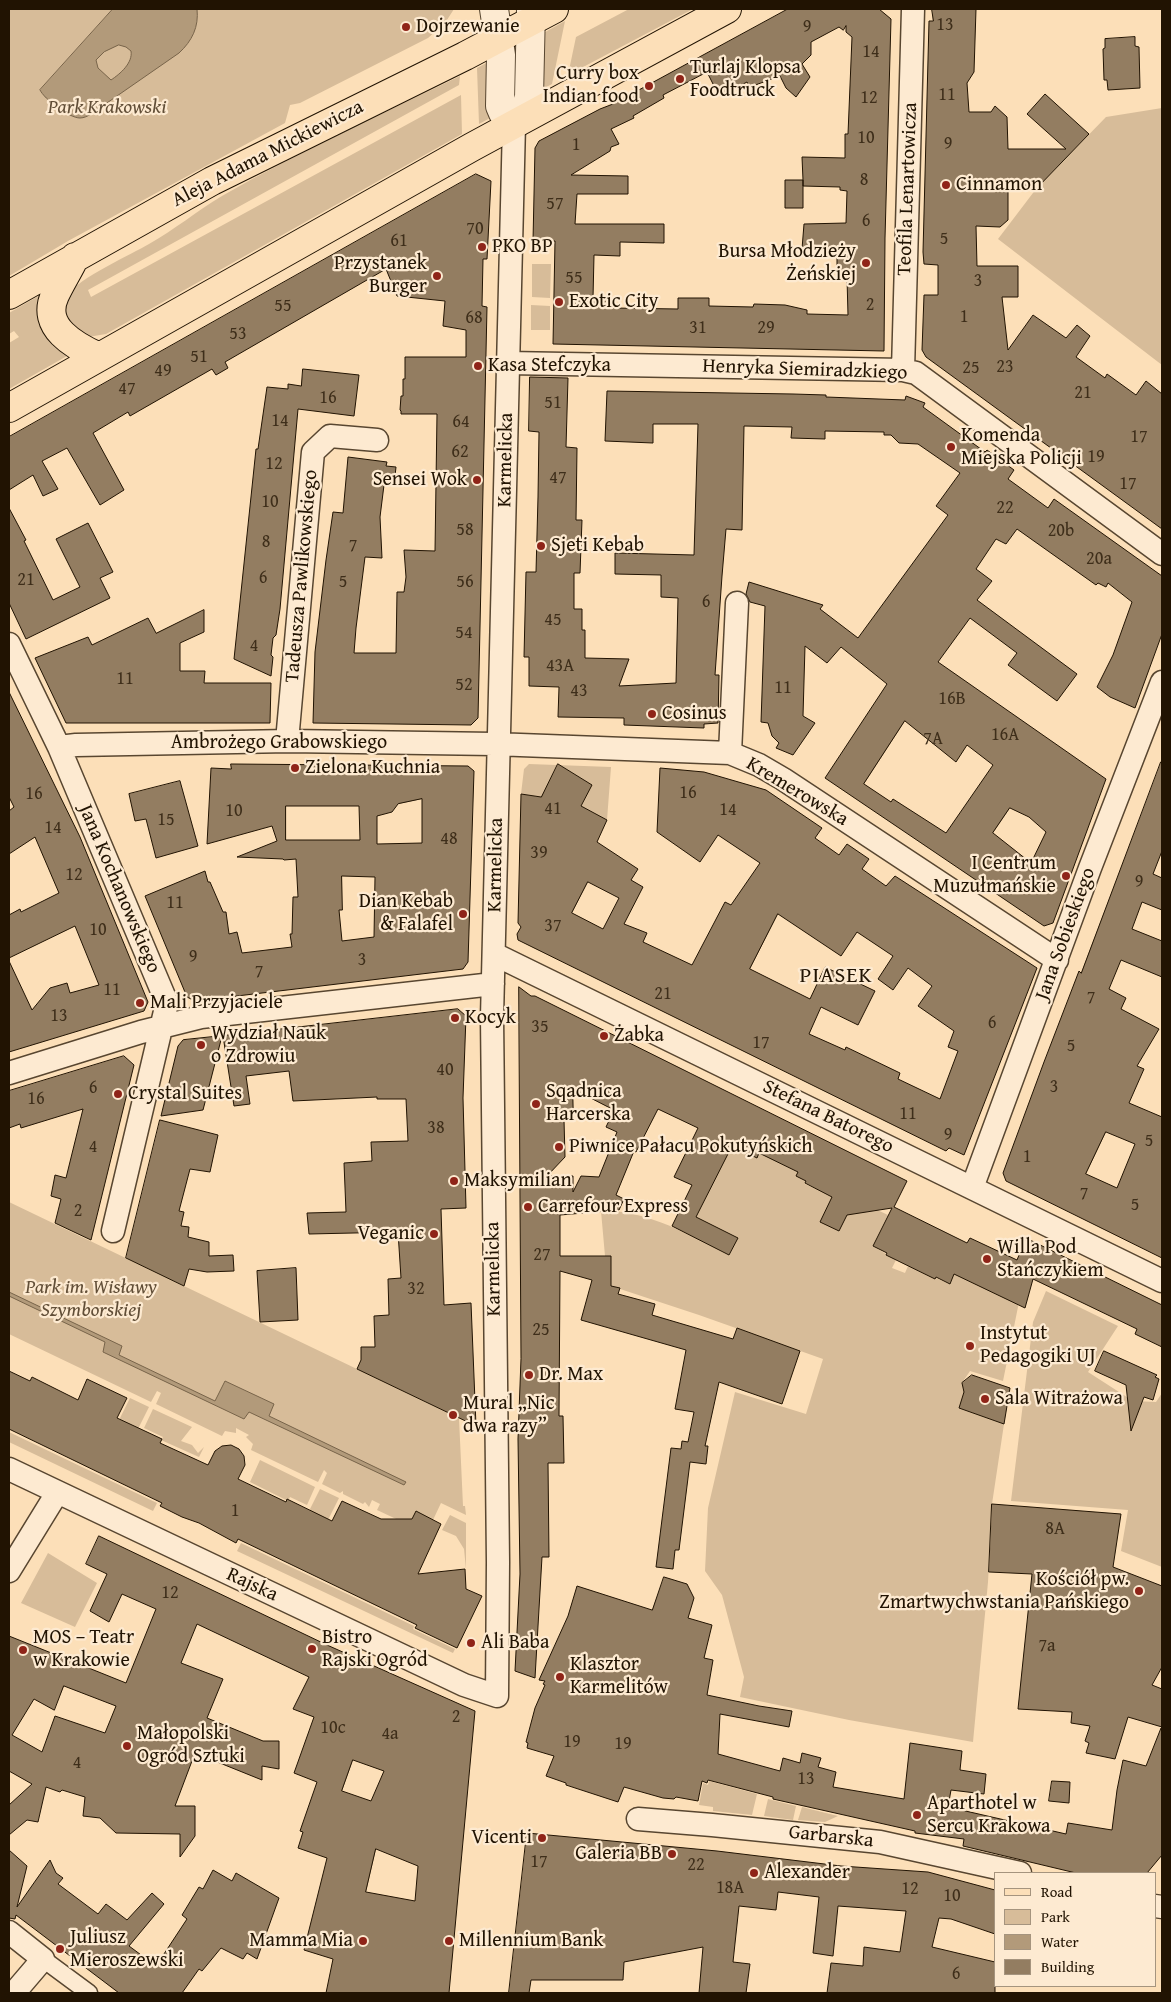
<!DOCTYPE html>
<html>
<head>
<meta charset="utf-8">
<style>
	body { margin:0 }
	#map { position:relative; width:1171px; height:2002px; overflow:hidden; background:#fcdfb8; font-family:"Gentium Book Plus",serif }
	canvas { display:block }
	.frame { position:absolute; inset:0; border:10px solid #211302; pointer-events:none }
	.legend { position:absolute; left:994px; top:1872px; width:162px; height:115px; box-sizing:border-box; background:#fdead1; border:1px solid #a5947e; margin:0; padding:6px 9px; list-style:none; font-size:15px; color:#211302 }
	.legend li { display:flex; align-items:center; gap:10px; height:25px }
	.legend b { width:25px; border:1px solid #a5947e }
</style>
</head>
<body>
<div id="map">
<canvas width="1171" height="2002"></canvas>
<div class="frame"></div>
<ul class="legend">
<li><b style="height:6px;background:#fcdfb8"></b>Road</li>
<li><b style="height:14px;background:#d7bc99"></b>Park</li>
<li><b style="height:14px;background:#b29a7a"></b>Water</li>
<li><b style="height:14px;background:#937d61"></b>Building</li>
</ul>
</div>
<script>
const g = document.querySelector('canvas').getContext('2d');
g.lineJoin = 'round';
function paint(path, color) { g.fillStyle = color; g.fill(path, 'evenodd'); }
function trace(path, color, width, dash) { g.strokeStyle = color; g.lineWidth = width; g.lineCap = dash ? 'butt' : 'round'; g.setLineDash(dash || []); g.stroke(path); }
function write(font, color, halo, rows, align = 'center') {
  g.font = font + ' "Gentium Book Plus",serif'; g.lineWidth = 4.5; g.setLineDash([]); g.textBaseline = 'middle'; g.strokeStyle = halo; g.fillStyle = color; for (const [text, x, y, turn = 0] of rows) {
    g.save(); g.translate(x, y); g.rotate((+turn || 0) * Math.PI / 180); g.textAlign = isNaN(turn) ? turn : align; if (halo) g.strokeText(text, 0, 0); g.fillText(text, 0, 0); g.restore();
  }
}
paint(new Path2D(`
	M9 9H454L445 23 428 38 300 103 290 105 285 123 68 241 9 276Z
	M629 9H693L568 75 576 37Z
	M565 21 552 84 537 92 538 36Z
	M492 60V117L479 124 477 68Z
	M460 76 459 85 88 290 91 297 461 95 462 134 106 334 88 337C73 326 57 315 69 294 77 279 132 254 149 244 174 230 197 211 222 196 298 152 380 115 460 76Z
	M1162 108V365L998 239 1036 189 1106 117Z
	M532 264H551L550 298 532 297Z
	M42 294 67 356 9 389V343L19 337 14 331 9 334V313Z
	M531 305 550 306V330H531Z
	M529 764 611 767 607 820 581 806 592 785 558 764 541 797 521 794 524 769Z
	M730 1139 756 1158 759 1153 798 1171 806 1181 805 1184 816 1189 820 1183 888 1215 873 1246 896 1260 892 1268 905 1273 908 1266 950 1284 955 1272 1019 1302 1003 1381 970 1371 962 1383 965 1389 959 1408 1004 1424 992 1504 988 1582 973 1742 849 1720 740 1697 744 1677 722 1595 705 1571 708 1508 735 1392 806 1414 823 1359 699 1315 611 1286V1257L605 1256 601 1211C646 1209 690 1235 729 1255L738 1238 696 1217 731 1147Z
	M9 1202 459 1418 463 1506H465L466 1515 441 1503 433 1520 416 1511 409 1525 377 1510 380 1504 372 1500 369 1507 365 1502 363 1504 343 1494V1491L340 1493 322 1484 327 1473 324 1470 318 1482 251 1450 253 1444 246 1437 249 1435 236 1428V1433L225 1431 222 1436 156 1404 161 1393 157 1391 151 1402 9 1334Z
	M1046 1291 1118 1326 1088 1372 1133 1401 1156 1402 1162 1393V1567L1121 1551 1128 1510 1011 1501 1033 1322Z
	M130 1398 149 1407 138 1429 119 1420Z
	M153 1409 192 1427 181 1441 192 1445 198 1453 204 1447 199 1457 161 1440 163 1437 144 1428Z
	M9 1432 157 1503 153 1511 9 1442Z
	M260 1460 315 1487 307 1505 290 1497 288 1501 250 1482Z
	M320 1489 339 1498 328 1520 309 1511Z
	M450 1515 466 1523V1569L464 1549 456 1536 442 1530Z
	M241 1543 414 1626 413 1629 455 1649 453 1653 237 1551Z
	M48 1553 97 1583 75 1627 21 1603Z
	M709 1781 757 1794 752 1815 713 1811V1807L699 1805 703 1783 708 1785Z
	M768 1799 796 1806 793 1820 764 1816Z
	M802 1807 838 1816 825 1822 798 1820Z`), '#d7bc99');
const water = new Path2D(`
	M113 9H197C199 27 192 41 179 53L91 114C88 116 84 118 80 118 69 118 44 99 40 90ZM119 45 126 47 131 51C133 63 120 74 111 80L98 68 96 60 104 52Z
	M9 1292 122 1346 119 1355 215 1401 225 1381 274 1404 269 1416 406 1482 404 1485 249 1412 244 1419 103 1352 105 1342 9 1296Z`);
paint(water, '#b29a7a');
trace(water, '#78644a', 1);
const building = new Path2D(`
	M788 9H879L891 19 885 238 884 351 553 344 555 241H533L535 148 539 141 600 109 613 104ZM846 26V32L852 37 848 134H845V158L802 157 803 180H785V208H803V180V186L840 187V190L847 191 846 223 804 224 802 249 837 250V277L847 278 848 315 807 314V310L785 305 754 304 753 307 709 306V298H678V309L613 308 612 299 593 298 594 255 620 256V242L664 243V224H575L577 194H628V176L571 175 610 151 611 147 619 144 611 129 634 118 633 116 664 98 663 95 707 72 715 88 722 95 747 82 750 87 780 76 786 88 796 97 810 77 802 64 811 55V42L839 27 843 30Z
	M932 9H976L974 72 967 83 969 112H991L995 106 1007 117 1008 149H1066L1027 114 1045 94 1089 134 1036 189 1008 181V220L1000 227 976 226 977 266H1018V297H1002L1008 350 1033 315 1066 338 1077 325 1090 336 1076 357 1105 378 1107 374 1136 395 1146 381 1162 394V529L926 357 922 350 924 295H938V265L924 264 923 252 929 21H933Z
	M1135 37V46L1139 47 1140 88 1108 90 1107 80H1104L1103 49 1105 48V39Z
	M476 174 491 181 487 259H483L482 306 487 307 478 718 471 725 313 723 315 652 326 560 333 512 343 513 348 457 387 462 386 466 396 467 394 485H384L380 517 382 558 365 557 356 628 354 653H396L397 592H404L406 577 404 550 435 551 437 414H401V411L400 410 401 396H403V379H405V357H466V330L443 326 445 301 397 296 386 269 225 362 228 368 216 375 212 369 130 416 128 412 93 433 124 490 100 505 67 448 42 461 58 489 43 496 33 475 9 490V437Z
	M303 369 359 375 354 416 298 409 280 609 276 635 273 638 271 655 273 657 271 676 234 659 256 449H258L267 387 288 389V384L301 386Z
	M530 377 568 378 566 447 577 448 576 520H582L580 573H574V609H582V630H585V658L629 659 619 686 676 683 678 598 661 597V575L615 574V553L694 555 698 424H653V443L605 441 607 391 793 394 826 395V397L905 400 906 396 925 403 923 407 985 452 987 450 1014 470 1008 479 1048 508 1054 499 1162 576V634L1135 708 1110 697 1097 687 1113 655 1132 602 1108 583 1106 587 1098 583 1096 585 1017 529 1006 544 996 539 976 569 992 581 977 600 1077 674 1057 701 1008 665 1017 653 970 618 938 662 1106 779 1053 923 1044 926 825 778 887 684 841 647 827 663 805 646 803 716 815 723 793 755 776 748 779 743 772 736 768 723 761 722 765 606 750 602 746 594 749 582 823 605 820 609 858 638 948 515 936 506 960 473 918 444 899 443 891 435H884V432L825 431V439L791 438 792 427 744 426 742 530 726 529 722 576 715 675H719L718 723 704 724V728L624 725V718L558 717 559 687 529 686V657H524L526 572H536L538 497 539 432 529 431ZM905 721 956 762 967 745 993 765 946 833 893 799 891 802 864 784ZM1010 808 1029 817 1046 832 1031 863 993 833Z
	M9 508 26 540 24 541 53 600 80 587 56 539 88 523 113 572 100 578 110 598 26 639 9 603Z
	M204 610V632L180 643V671H205L204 683H271L270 723H66L35 658 88 637 92 645 148 618 156 633Z
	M9 692 80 837 148 1002 144 1011 9 1052V961L32 1010 50 988 67 983 70 993 99 985 75 926 9 958V915L20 909 21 912 59 893 35 837 9 854V811L14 807 9 797Z
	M1161 762H1162V851L1153 874 1162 878V910L1142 902 1132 929 1162 941V977L1121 960 1109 989 1126 998 1121 1009 1159 1029 1137 1066 1144 1069 1129 1103 1162 1117V1258L1006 1181 1003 1173 1044 1062 1079 971 1081 973ZM1106 1132 1135 1144 1117 1188 1086 1174Z
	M231 764 468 766 474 771 468 962 463 969 195 1001 187 997 145 896 205 871 208 882H210L223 912H226L229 934 237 932 242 953 292 947 290 934H292L293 897H298L296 859 284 860 283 859 237 857 277 841 272 826 207 844 211 768 231 769ZM422 799V843L377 844V816L392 812 398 804ZM286 806H359L360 840H286ZM342 876 375 877 374 937 342 941 339 910H342Z
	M558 764 592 785 581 806 607 820 597 842 638 869 631 880 643 887 624 924 647 933 643 942 692 965 725 902 731 905 760 863 718 835 700 862 657 832 660 768 704 772 766 790 822 828 815 838 839 855 847 844 869 859 862 869 886 886 895 876 1037 968 964 1155 949 1148 946 1151 518 940 517 934 521 927 518 923 521 794 541 797ZM588 882 619 898 603 929 572 913ZM778 914 841 956 857 932 893 956 878 979 893 990 908 968 932 986 918 1006 954 1031 948 1047 958 1051 940 1099 898 1079 900 1073 846 1047 845 1050 809 1034 821 1007 858 1025 875 991 825 967 810 999 750 969Z
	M180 781 198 846 156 858 146 819 135 821 129 794Z
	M519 987 531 996H535L907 1181 894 1207 967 1243 970 1238 1017 1260 1026 1238 1162 1305V1347L1135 1334 1137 1329 1033 1279 1025 1308 954 1274 950 1284 936 1277 935 1279 886 1255 887 1253 873 1246 892 1208 847 1215 839 1231 820 1222 832 1197 805 1183 806 1181 796 1176 798 1172 759 1153 757 1158 732 1146 696 1217 738 1238 729 1255 672 1226 692 1185 674 1177 698 1128 658 1109 636 1152 634 1151 616 1195 624 1199 619 1210 560 1215V1256H611V1286L620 1288 618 1294 655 1304 652 1315 733 1339 737 1328 800 1351 782 1404 719 1382 705 1446H708L706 1464 690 1462 679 1550H675L673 1569 656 1567 671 1448 681 1449 682 1441 688 1442 694 1412 675 1409 686 1350 581 1320 592 1280 560 1271 559 1416H563L564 1463H548L549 1557H542L535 1678 515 1671 520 1574 518 1439 521 1359ZM573 1089 614 1110 606 1127 617 1132 599 1177 581 1176 573 1192V1176H547L565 1157 564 1120H573Z
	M458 1009 466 1016 463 1098 466 1208 441 1209 444 1305 471 1303 476 1426 357 1369 361 1360V1347H375L374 1316 389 1315 388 1279 401 1278 398 1232 309 1234 307 1213 346 1212 344 1163 372 1161 371 1142 408 1141 406 1099H377V1097L293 1101 289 1071 246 1076 250 1104 234 1106 223 1036Z
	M222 1036 203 1110 161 1116 178 1046 183 1040Z
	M124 1056 134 1065 91 1240 55 1223 61 1199 51 1196 55 1175 66 1178 83 1109 21 1128 20 1124 9 1128V1091Z
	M160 1120 218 1135 210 1172 190 1169 179 1211 184 1212 181 1226 189 1227 188 1237 209 1242V1256L233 1255 234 1271 207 1272 189 1269 184 1286 126 1258Z
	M296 1268 298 1320 260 1322 257 1271Z
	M1104 1351 1157 1375 1155 1377 1159 1379 1153 1400 1144 1397 1131 1431 1126 1385 1095 1371Z
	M9 1371 30 1381 32 1377 78 1400 87 1379 127 1398 117 1418 162 1439 160 1443 208 1465 215 1451 222 1446 231 1445 239 1449 244 1456 245 1465 238 1479 286 1502 287 1499 332 1521 342 1501 381 1519H412L416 1511 441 1524 418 1574 465 1569 466 1589 482 1596 457 1648 415 1628 417 1625 238 1539 236 1543 199 1523 182 1517 160 1506 162 1503 9 1429Z
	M972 1375 1010 1388 1004 1424 959 1408 964 1392 962 1383Z
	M992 1504 1121 1514 1113 1567 1162 1586V1667L1152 1685 1162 1689V1727L1128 1717 1115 1759 1086 1753 1089 1743 1085 1741 1090 1726 1071 1723 1072 1712 1018 1709 1032 1574 989 1572Z
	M99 1536 327 1645 475 1711 449 1993H326L333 1959 304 1950 327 1858 298 1848 303 1832 300 1831 317 1782 294 1773 314 1717 293 1709 309 1677 197 1624 181 1663 223 1679 207 1718 263 1741H279V1769L262 1766V1780L195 1753 175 1806H195V1836L180 1857V1834L116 1833 100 1818 83 1816 85 1797 62 1790 60 1792 46 1787 38 1822 27 1820 9 1835V1805L32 1784 9 1771V1636L126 1683 156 1609 122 1594 109 1622 90 1611 107 1574 86 1564ZM64 1686 116 1706 105 1733 55 1716 42 1752 12 1735 34 1699 54 1710ZM353 1760 384 1771 371 1801 342 1791ZM376 1849 418 1866 415 1901 366 1892Z
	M664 1577 687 1584 694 1598 688 1618 712 1625 704 1658 713 1660 707 1695 759 1706 792 1711 789 1727 720 1714 718 1754 780 1771 783 1758 800 1763 802 1753 821 1758 818 1767 836 1772 833 1787 904 1799 910 1743 962 1751 960 1770 986 1774 984 1794 951 1790 948 1807 1066 1834 1068 1823 1112 1830 1117 1790 1123 1760 1146 1766 1161 1728H1162V1855L1147 1873H1076L963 1846 964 1839 915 1833V1831L773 1799V1797L708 1780 707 1783 702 1781 698 1801 676 1797 674 1799 663 1798 624 1787 618 1802 566 1785V1783L546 1776 554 1756 527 1748 528 1743 526 1742 535 1708 545 1685 543 1684 545 1681 539 1680 568 1616 577 1586 652 1610Z
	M1052 1781 1070 1782 1069 1803 1049 1801Z
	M527 1833 717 1851 841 1866 928 1872 995 1890V1934L951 1919 939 1918 932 1947 995 1962V1993H827L831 1963 863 1966 864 1947 900 1952 906 1911 838 1906 833 1956 813 1953 819 1897 778 1892 776 1910 739 1906 733 1962 750 1964 746 1993H699L703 1947 624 1962 623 1980H531L529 1993H509Z
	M9 1850 27 1866 17 1907 50 1860 56 1873 63 1878 58 1884 98 1914 106 1904 127 1920 152 1893 164 1904 129 1946 156 1966 187 1919 182 1915 199 1887 203 1889 213 1870 232 1881 236 1873 279 1898 257 1959 247 1953 243 1959 221 1948 202 1971 199 1969 182 1993H119L16 1915 15 1919 9 1918Z`);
paint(building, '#937d61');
trace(building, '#211302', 1);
const pedestrian = new Path2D(`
	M43 1959 89 1993`);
const minor = new Path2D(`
	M508 363 903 370 916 373 1162 554
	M903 370 913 9
	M9 644 59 747 167 1003 113 1231
	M289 741 288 730 313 452 330 436 377 440
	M59 747 76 745 289 741 494 744 730 753 759 765 783 779 1057 960
	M730 753 737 603
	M494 954 1162 1281
	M9 1073 141 1032 201 1017 493 984
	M972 1188 1090 868 1162 682
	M9 1469 464 1685 497 1696 498 1562 492 1017 514 124
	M9 1571 57 1493
	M638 1819 712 1825 880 1842 1020 1873
	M1155 1906 1162 1907
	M9 1932 43 1959 14 1993`);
const tertiary = new Path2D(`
	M494 9 501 55 500 106 503 113 514 124 526 107 529 97 531 9`);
const primary = new Path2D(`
	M75 257C69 270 61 282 55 295 40 327 75 346 99 357
	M9 295 212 181 465 56 554 9
	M9 408 472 147 727 9`);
trace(pedestrian, '#584630', 19);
trace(minor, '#584630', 25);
trace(tertiary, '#584630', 30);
trace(primary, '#211302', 30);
trace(pedestrian, '#fdead1', 16);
trace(minor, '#fdead1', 22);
trace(tertiary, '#fdead1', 28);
trace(primary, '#fcdfb8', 28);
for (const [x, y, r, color] of [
	[406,27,5,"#8f2418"],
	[680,79,5,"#8f2418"],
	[649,86,5,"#8f2418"],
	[946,185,5,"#8f2418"],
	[482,247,5,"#8f2418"],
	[866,263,5,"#8f2418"],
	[437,276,5,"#8f2418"],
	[559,302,5,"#8f2418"],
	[478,366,5,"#8f2418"],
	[951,447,5,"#8f2418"],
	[477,480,5,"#8f2418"],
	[541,546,5,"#8f2418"],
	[652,714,5,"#8f2418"],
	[295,768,5,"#8f2418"],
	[1066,876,5,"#8f2418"],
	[463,914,5,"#8f2418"],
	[140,1003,5,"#8f2418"],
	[455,1018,5,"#8f2418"],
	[604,1036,5,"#8f2418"],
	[201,1045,5,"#8f2418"],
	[118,1094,5,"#8f2418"],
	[536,1104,5,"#8f2418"],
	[559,1147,5,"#8f2418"],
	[454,1181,5,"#8f2418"],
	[528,1207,5,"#8f2418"],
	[434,1234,5,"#8f2418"],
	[987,1259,5,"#8f2418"],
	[970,1346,5,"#8f2418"],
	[529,1375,5,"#8f2418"],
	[985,1399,5,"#8f2418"],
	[453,1415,5,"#8f2418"],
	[1139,1591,5,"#8f2418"],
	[471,1643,5,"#8f2418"],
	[312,1649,5,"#8f2418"],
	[23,1650,5,"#8f2418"],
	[560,1677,5,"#8f2418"],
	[127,1746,5,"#8f2418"],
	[917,1815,5,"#8f2418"],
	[542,1838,5,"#8f2418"],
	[672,1854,5,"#8f2418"],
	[754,1873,5,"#8f2418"],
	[363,1941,5,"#8f2418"],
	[449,1941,5,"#8f2418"],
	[60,1949,5,"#8f2418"]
]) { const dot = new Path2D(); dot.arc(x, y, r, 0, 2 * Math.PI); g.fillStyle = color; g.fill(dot); trace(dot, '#fdead1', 2); }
write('18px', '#3e2e1a', null, [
	["13",945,25],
	["9",807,27],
	["14",871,52],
	["11",947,95],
	["12",869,98],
	["10",866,138],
	["9",948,144],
	["1",576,145],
	["8",864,180],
	["57",555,204],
	["6",866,221],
	["70",475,229],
	["5",944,239],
	["61",399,241],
	["55",574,278],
	["3",978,281],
	["2",870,305],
	["55",283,306],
	["1",964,317],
	["68",474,318],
	["31",698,328],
	["29",766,328],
	["53",238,334],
	["51",199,357],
	["23",1005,367],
	["25",971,368],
	["49",163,371],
	["47",127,389],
	["21",1083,393],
	["16",328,398],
	["51",553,403],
	["14",280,421],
	["64",461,422],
	["17",1139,437],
	["62",460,452],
	["19",1096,457],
	["12",274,464],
	["47",558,478],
	["17",1128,484],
	["10",270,502],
	["22",1005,508],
	["58",465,530],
	["20b",1061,531],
	["8",266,542],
	["7",353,546],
	["20a",1099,559],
	["6",263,578],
	["21",26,580],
	["5",343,582],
	["56",465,582],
	["6",706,602],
	["45",553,620],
	["54",464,633],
	["4",254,646],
	["43A",560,666],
	["11",125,679],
	["52",464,685],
	["11",783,688],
	["43",579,691],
	["16B",952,699],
	["16A",1005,735],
	["7A",933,739],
	["16",688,793],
	["16",34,794],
	["41",553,809],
	["14",728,810],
	["10",234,811],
	["15",166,820],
	["14",53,828],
	["48",449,839],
	["39",539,853],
	["12",74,875],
	["9",1139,882],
	["11",175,903],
	["37",553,926],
	["10",98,930],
	["9",193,957],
	["3",362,960],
	["7",259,972],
	["11",112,990],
	["21",663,994],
	["7",1091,998],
	["13",59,1016],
	["6",992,1023],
	["35",540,1027],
	["17",761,1043],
	["5",1071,1046],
	["40",445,1070],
	["3",1054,1087],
	["6",93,1088],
	["16",36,1099],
	["11",908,1114],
	["38",436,1128],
	["9",948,1135],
	["5",1149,1141],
	["4",93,1147],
	["1",1027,1157],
	["7",1084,1194],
	["5",1135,1205],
	["2",78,1211],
	["27",542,1255],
	["32",416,1289],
	["25",541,1330],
	["1",235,1511],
	["8A",1055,1529],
	["12",170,1593],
	["7a",1047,1646],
	["2",456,1717],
	["10c",333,1728],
	["4a",390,1734],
	["19",572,1742],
	["19",623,1744],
	["4",77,1763],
	["13",806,1779],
	["17",539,1862],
	["22",696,1865],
	["18A",730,1888],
	["12",910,1889],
	["10",952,1896],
	["6",956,1974]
]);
write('20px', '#211302', '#fdead1', [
	["Dojrzewanie",416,27],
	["Turlaj Klopsa",690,68],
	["Foodtruck",690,91],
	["Curry box",639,74,"right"],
	["Indian food",639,97,"right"],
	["Cinnamon",956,185],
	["PKO BP",492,247],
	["Bursa Młodzieży",856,252,"right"],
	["Żeńskiej",856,275,"right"],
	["Przystanek",427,264,"right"],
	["Burger",427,287,"right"],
	["Exotic City",569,302],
	["Kasa Stefczyka",488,366],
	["Komenda",961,436],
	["Miejska Policji",961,459],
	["Sensei Wok",467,480,"right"],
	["Sjeti Kebab",551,546],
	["Cosinus",662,714],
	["Zielona Kuchnia",305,768],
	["I Centrum",1056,864,"right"],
	["Muzułmańskie",1056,887,"right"],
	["Dian Kebab",453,902,"right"],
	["& Falafel",453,925,"right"],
	["Mali Przyjaciele",150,1003],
	["Kocyk",465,1018],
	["Wydział Nauk",211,1034],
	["o Zdrowiu",211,1057],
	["Żabka",614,1036],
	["Sqadnica",546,1092],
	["Harcerska",546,1115],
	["Crystal Suites",128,1094],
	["Piwnice Pałacu Pokutyńskich",569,1147],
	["Maksymilian",464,1181],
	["Carrefour Express",538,1207],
	["Veganic",424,1234,"right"],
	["Willa Pod",997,1248],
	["Stańczykiem",997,1271],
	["Instytut",980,1334],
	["Pedagogiki UJ",980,1357],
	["Dr. Max",539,1375],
	["Sala Witrażowa",995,1399],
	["Mural „Nic",463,1404],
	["dwa razy”",463,1427],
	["Kościół pw.",1129,1580,"right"],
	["Zmartwychwstania Pańskiego",1129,1603,"right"],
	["MOS – Teatr",33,1638],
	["w Krakowie",33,1661],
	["Bistro",322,1638],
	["Rajski Ogród",322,1661],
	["Ali Baba",481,1643],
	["Klasztor",570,1665],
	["Karmelitów",570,1688],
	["Małopolski",137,1734],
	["Ogród Sztuki",137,1757],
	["Aparthotel w",927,1804],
	["Sercu Krakowa",927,1827],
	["Vicenti",532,1838,"right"],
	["Galeria BB",662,1854,"right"],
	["Alexander",764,1873],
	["Juliusz",70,1938],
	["Mieroszewski",70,1961],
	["Mamma Mia",353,1941,"right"],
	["Millennium Bank",459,1941]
], 'left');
write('italic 20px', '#614e37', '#fdead1', [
	["Park Krakowski",107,108],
	["Park im. Wisławy",91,1288],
	["Szymborskiej",91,1311]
]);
write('20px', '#211302', '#fdead1', [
	["Aleja Adama Mickiewicza",268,154,-27],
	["Teofila Lenartowicza",908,189,-88],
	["Henryka Siemiradzkiego",805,370,2],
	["Karmelicka",506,460,-89],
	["Tadeusza Pawlikowskiego",302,576,-85],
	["Ambrożego Grabowskiego",279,743],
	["Kremerowska",797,792,31],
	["Karmelicka",496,865,-89],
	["Jana Kochanowskiego",119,889,67],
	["Jana Sobieskiego",1066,934,-70],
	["Stefana Batorego",828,1117,26],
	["Karmelicka",494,1269,-91],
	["Rajska",252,1585,25],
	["Garbarska",831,1837,6]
]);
g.letterSpacing = '1px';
write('22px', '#211302', '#fdead1', [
	["PIASEK",836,976]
]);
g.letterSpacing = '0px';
</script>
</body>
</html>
